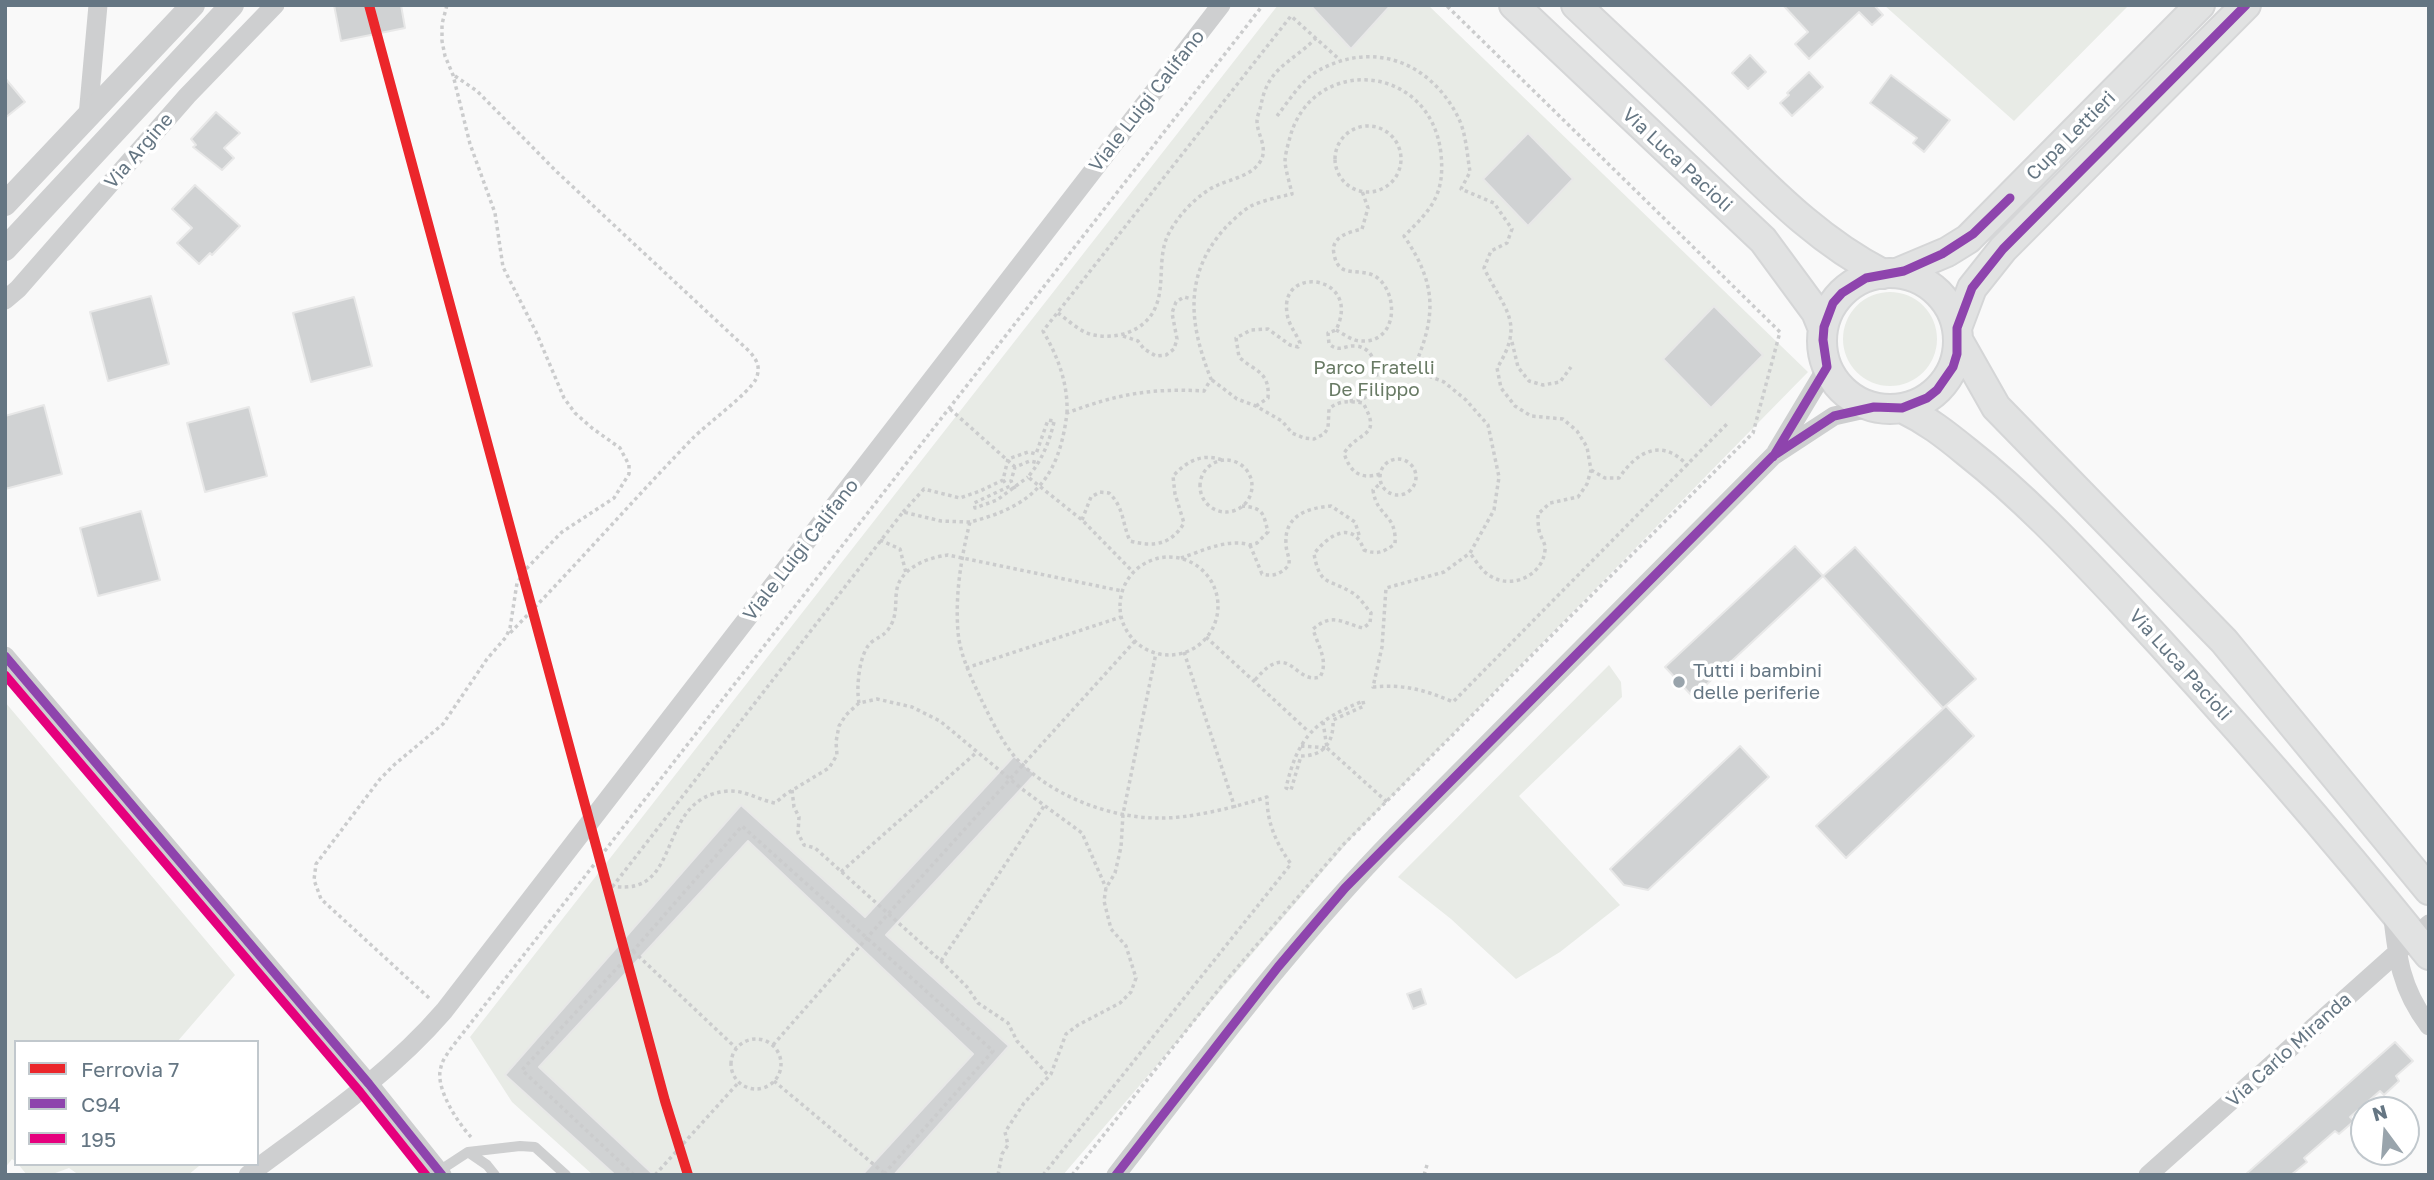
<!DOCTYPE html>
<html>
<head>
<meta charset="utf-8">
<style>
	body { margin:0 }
	#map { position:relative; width:2434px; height:1180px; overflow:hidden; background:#f9f9f9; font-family:"Golos Text",sans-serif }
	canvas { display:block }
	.frame { position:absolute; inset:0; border:7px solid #657683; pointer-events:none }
	.legend { position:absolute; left:14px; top:1040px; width:245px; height:126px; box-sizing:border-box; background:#fff; border:2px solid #c1c8cd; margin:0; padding:9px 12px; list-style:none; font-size:21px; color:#657683 }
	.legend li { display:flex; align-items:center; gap:14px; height:35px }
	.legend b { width:35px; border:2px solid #c1c8cd }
	.north { position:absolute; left:2350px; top:1096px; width:70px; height:70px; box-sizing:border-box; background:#fff; border:2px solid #c1c8cd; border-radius:50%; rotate:344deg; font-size:19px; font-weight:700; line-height:28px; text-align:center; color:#657683 }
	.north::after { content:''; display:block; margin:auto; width:24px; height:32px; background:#99a4ac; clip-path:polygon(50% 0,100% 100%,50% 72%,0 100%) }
</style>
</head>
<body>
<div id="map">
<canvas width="2434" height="1180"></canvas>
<div class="frame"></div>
<ul class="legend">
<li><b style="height:9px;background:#eb262b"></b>Ferrovia 7</li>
<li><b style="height:9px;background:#8e44ad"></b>C94</li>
<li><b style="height:9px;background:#e5007d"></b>195</li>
</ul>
<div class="north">N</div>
</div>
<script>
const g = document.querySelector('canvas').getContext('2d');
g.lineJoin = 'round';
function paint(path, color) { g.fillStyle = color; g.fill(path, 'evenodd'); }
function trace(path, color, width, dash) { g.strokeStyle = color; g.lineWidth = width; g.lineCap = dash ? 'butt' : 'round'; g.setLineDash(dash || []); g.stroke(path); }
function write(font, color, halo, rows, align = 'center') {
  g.font = font + ' "Golos Text",sans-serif'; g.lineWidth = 7; g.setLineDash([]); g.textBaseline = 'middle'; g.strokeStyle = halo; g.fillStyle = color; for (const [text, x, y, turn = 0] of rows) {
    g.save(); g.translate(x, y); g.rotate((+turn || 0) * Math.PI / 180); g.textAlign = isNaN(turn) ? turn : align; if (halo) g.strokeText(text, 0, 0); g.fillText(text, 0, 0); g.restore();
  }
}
paint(new Path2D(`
	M1278 5H1428L1808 372 1354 835 1063 1175H593L512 1102 470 1037Z
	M1884 5H2129L2014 121Z
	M1843 339a47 47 0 1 1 94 0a47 47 0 1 1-94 0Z
	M1609 665 1621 682 1622 697 1519 796 1620 905 1560 952 1516 979 1451 919 1398 877Z
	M5 702 235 975 177 1042H16V1162L12 1159 5 1168Z
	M18 1164H197L199 1166 188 1175H79L69 1168 50 1175H27Z`), '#e8ebe6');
const building = new Path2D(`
	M334 5H401L405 28 341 41Z
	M1310 5H1391L1351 49Z
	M1783 5H1874L1883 15 1872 25 1859 12 1809 59 1795 44 1808 32Z
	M1750 55 1766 72 1748 89 1732 73Z
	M1809 72 1823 87 1792 116 1780 103 1789 95 1787 93Z
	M1891 75 1950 120 1924 152 1913 143 1917 138 1870 103Z
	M5 78 25 102 5 118Z
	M216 112 240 133 224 148 234 158 222 170 193 147 196 145 191 139Z
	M1528 133 1573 179 1528 226 1483 179Z
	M195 185 240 226 212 255 210 253 199 264 177 243 192 228 172 209Z
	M151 296 169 364 108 381 90 312Z
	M354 297 372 366 311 382 293 313Z
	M1714 306 1763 355 1711 408 1663 359Z
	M44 405 62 474 5 489V416Z
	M249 407 267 476 205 492 187 423Z
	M141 511 160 580 98 596 80 528Z
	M1795 546 1823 576 1693 697 1665 667Z
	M1855 547 1976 679 1943 708 1823 576Z
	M1946 706 1974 736 1846 858 1816 826Z
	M1740 746 1769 777 1648 890 1624 885 1610 869Z
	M1014 756 1035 774 886 935 1009 1046 894 1175H862L973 1054 748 841 539 1067 654 1175H615L505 1075 741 805 865 917Z
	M1421 989 1426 1004 1413 1009 1407 994Z
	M2395 1042 2413 1061 2396 1076 2399 1081 2384 1095 2380 1091 2350 1117 2354 1121 2339 1134 2335 1131 2304 1158 2307 1162 2291 1175H2245Z`);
paint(building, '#d0d2d3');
trace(building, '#e8e8e8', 2);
const secondary = new Path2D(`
	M1514 5 1763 240 1816 312 1823 329
	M1576 5C1620 47 1665 88 1709 131 1763 183 1814 239 1883 274
	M1897 273 1947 252 1968 239 2200 5
	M1822 341a68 68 0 1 1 136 0a68 68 0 1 1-136 0Z
	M1957 328 1972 288 2003 249 2246 5
	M1958 340 1996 407 2224 641 2429 890
	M1902 408C1927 420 1945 434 1967 452 2023 496 2071 547 2120 599 2227 714 2330 832 2429 955`);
trace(secondary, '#d5d6d7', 32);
trace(new Path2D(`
	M455 76 477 91 557 172 749 351C757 360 761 367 756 379 748 394 708 423 693 438 631 502 572 570 509 634
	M1277 116C1288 102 1301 81 1316 72 1370 40 1428 60 1457 115 1466 131 1467 154 1470 172L1461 189 1494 203 1512 229 1507 243 1491 251 1484 268C1504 310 1526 322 1497 368L1501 388 1515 406 1531 416 1563 419 1577 431 1587 447 1591 470 1587 484 1578 497 1550 503 1538 514C1538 519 1538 525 1539 530 1540 537 1546 543 1545 550 1543 575 1513 589 1492 577 1483 573 1476 561 1470 553
	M1335 159a33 33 0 1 1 66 0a33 33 0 1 1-66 0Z
	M1058 313C1068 320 1081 333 1094 335 1118 340 1147 330 1156 306 1165 284 1157 255 1169 233 1179 214 1199 193 1218 185 1231 179 1251 176 1260 162 1269 148 1257 135 1257 121 1257 116 1260 110 1261 105 1268 67 1290 64 1316 38
	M1336 330C1344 334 1352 341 1361 341 1395 343 1399 301 1381 281 1364 263 1339 283 1334 254 1330 237 1349 232 1362 229L1368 208 1362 191
	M1123 336 1138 341 1144 349 1156 356 1166 355 1174 349 1177 339 1172 313 1176 302 1184 297 1192 299
	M1512 342 1518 367 1529 381 1543 385 1560 382 1571 367
	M1212 380 1237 399 1256 406 1282 421 1292 433 1304 438 1314 439 1324 434 1328 428 1329 409C1339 400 1350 401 1363 403 1383 438 1359 430 1344 453 1350 472 1360 480 1380 474
	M1256 406 1268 398C1270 371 1255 372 1239 357L1236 338 1251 330 1268 329 1290 345 1298 347 1300 343C1296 333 1288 324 1287 313 1279 264 1363 275 1336 330L1328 333 1329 344C1340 353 1344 345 1356 346 1377 348 1379 376 1375 390L1363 399 1349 401
	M950 409 1015 467
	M1067 413C1068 383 1058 357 1043 331L1291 16 1340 60
	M1054 422C1049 443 1042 460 1028 477L1082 520 1133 572
	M1380 477a18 18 0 1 1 36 0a18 18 0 1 1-36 0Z
	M1200 486a26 26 0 1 1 52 0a26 26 0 1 1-52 0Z
	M1591 470 1605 478H1619C1638 450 1663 438 1688 466
	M1003 480 1008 487 974 503 975 508 997 500 1028 477
	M1015 489 1011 481 1015 467 1030 461 1039 463
	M903 512 924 489 960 498 980 491 1003 480 1008 459 1028 452 1036 454 1048 420 1054 421
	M1082 520 1091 497 1100 492 1109 493C1124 507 1122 523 1130 541 1154 547 1171 545 1184 523L1175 494 1173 476C1187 461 1202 453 1222 460
	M970 522 941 521 903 512 613 886C685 898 654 797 728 791 745 790 759 800 775 803L786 794 829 768 837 755 836 742 839 726 846 715 859 703 877 699 912 707 940 721 1022 789 1082 833 1106 888
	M880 540 900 549 906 573
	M1250 545 1262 574C1273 577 1281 574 1289 565 1290 557 1286 552 1286 544 1284 515 1308 508 1331 506L1355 522 1360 538
	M1120 606a49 49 0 1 1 98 0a49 49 0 1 1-98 0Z
	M1181 558C1202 551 1228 538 1250 545L1257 543 1268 532C1263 513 1264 508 1242 506
	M1206 637 1309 732
	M1184 652 1235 808
	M966 668 1121 617
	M1255 680C1290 638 1294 685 1320 677 1329 661 1318 646 1313 629 1333 612 1342 623 1363 628L1370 623 1371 613C1365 606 1359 596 1351 592 1327 578 1320 586 1314 554 1328 535 1353 519 1364 550 1377 555 1384 552 1395 544 1397 513 1377 518 1373 490L1381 483
	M1363 701 1364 706 1333 720C1334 742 1324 756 1301 756L1291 790 1286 788C1298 736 1315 721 1363 701Z
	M859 703C856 688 859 650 873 641 883 634 886 635 892 623 898 610 894 597 898 585 905 566 930 557 948 555L1122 591
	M1301 746 1327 748 1323 722
	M1327 748 1387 802
	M792 790 794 807 799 817 798 833 804 845 815 848 941 961 967 987 978 1003 1008 1023 1017 1041 1049 1076
	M841 872 977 752
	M633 951 736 1048
	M941 961 1044 806
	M429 998 321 899 314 880 316 864 380 779 394 765 443 724 487 659 506 637 510 628 517 583 526 569 562 532 614 498 629 474V465L620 448 592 428 575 413 564 398 536 332 503 267 495 213 470 144 453 75 445 56 442 41V24L447 5
	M731 1064a25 25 0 1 1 50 0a25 25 0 1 1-50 0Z
	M773 1045 888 914 1135 641
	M774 1081 884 1173
	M471 1137C458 1123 434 1087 441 1067 442 1061 446 1056 449 1051L1263 5
	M634 1175 522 1070 633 951 742 826 993 1051 883 1175
	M655 1175 739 1082
	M998 1175 1002 1154 1008 1145 1005 1132 1024 1103 1051 1074 1066 1034 1078 1025 1120 1003 1131 992 1136 978 1126 946 1111 929 1104 901 1106 888 1115 873 1121 847 1123 814 1156 653
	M1043 1175 1291 864C1276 843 1267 823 1267 797 1236 807 1189 819 1158 818 1108 818 1048 794 1015 757 1000 739 990 717 980 697 971 677 960 655 958 632 955 595 961 558 970 522 1034 506 1059 478 1067 413 1117 394 1151 388 1204 391L1211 379C1189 324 1183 274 1226 227 1233 220 1242 211 1251 206 1264 200 1279 197 1292 194 1290 184 1286 172 1285 162 1285 156 1287 148 1289 141 1309 54 1431 61 1441 154 1445 194 1432 209 1404 236 1438 286 1436 317 1413 370L1444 382 1466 400 1488 425 1499 477 1494 510 1470 553 1444 572 1386 588 1382 647 1373 687C1403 684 1426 690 1453 702L1729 422
	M1072 1175 1223 984 1342 846 1753 433 1780 332 1446 5
	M1424 1175 1427 1165`), '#cbcccd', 3.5, [3.5, 3.5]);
trace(new Path2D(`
	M468 1152 487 1165 495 1175
	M439 1171 468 1152 520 1146 535 1147 566 1175`), '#cecfd0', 10);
trace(new Path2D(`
	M88 116 98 5
	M5 300 18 289 187 96 275 5
	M1776 452 1827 367
	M5 656 369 1084 442 1175
	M2392 910C2397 956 2400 988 2429 1026
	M248 1175C316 1124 388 1076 444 1011L1221 5
	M1116 1175C1206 1059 1293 941 1396 836L1773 456 1834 416 1874 407
	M2148 1175 2429 924`), '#cecfd0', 19);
trace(new Path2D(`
	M5 204 193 5
	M5 249 232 5`), '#cecfd0', 24);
trace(secondary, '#e1e2e2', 28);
trace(new Path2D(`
	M1773 457 1827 367 1823 340 1824 327 1833 303 1842 293 1866 278 1904 271 1942 254 1973 234 2010 198
	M5 656 369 1084 442 1175
	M1116 1175 1278 967 1345 888 1773 456 1834 416 1874 407 1902 408 1927 398 1937 390 1953 367 1957 354V328L1972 288 2003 249 2246 5`), '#8e44ad', 9);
trace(new Path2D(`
	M5 675 360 1092 426 1175`), '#e5007d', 9);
trace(new Path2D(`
	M369 5 665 1101 688 1175`), '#eb262b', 10);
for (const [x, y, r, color] of [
	[1679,682,7,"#99a4ac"]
]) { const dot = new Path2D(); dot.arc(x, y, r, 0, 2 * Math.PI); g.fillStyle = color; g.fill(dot); trace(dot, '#fff', 2.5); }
write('19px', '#657683', '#fff', [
	["Viale Luigi Califano",1147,101,-52],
	["Cupa Lettieri",2071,136,-45],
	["Via Argine",139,151,-49],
	["Via Luca Pacioli",1677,160,43],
	["Viale Luigi Califano",801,550,-52],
	["Via Luca Pacioli",2180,665,48],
	["Via Carlo Miranda",2289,1050,-42]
]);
write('19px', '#687a64', '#fff', [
	["Parco Fratelli",1374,368],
	["De Filippo",1374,390]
]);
write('19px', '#657683', '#fff', [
	["Tutti i bambini",1693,671],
	["delle periferie",1693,693]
], 'left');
</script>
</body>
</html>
